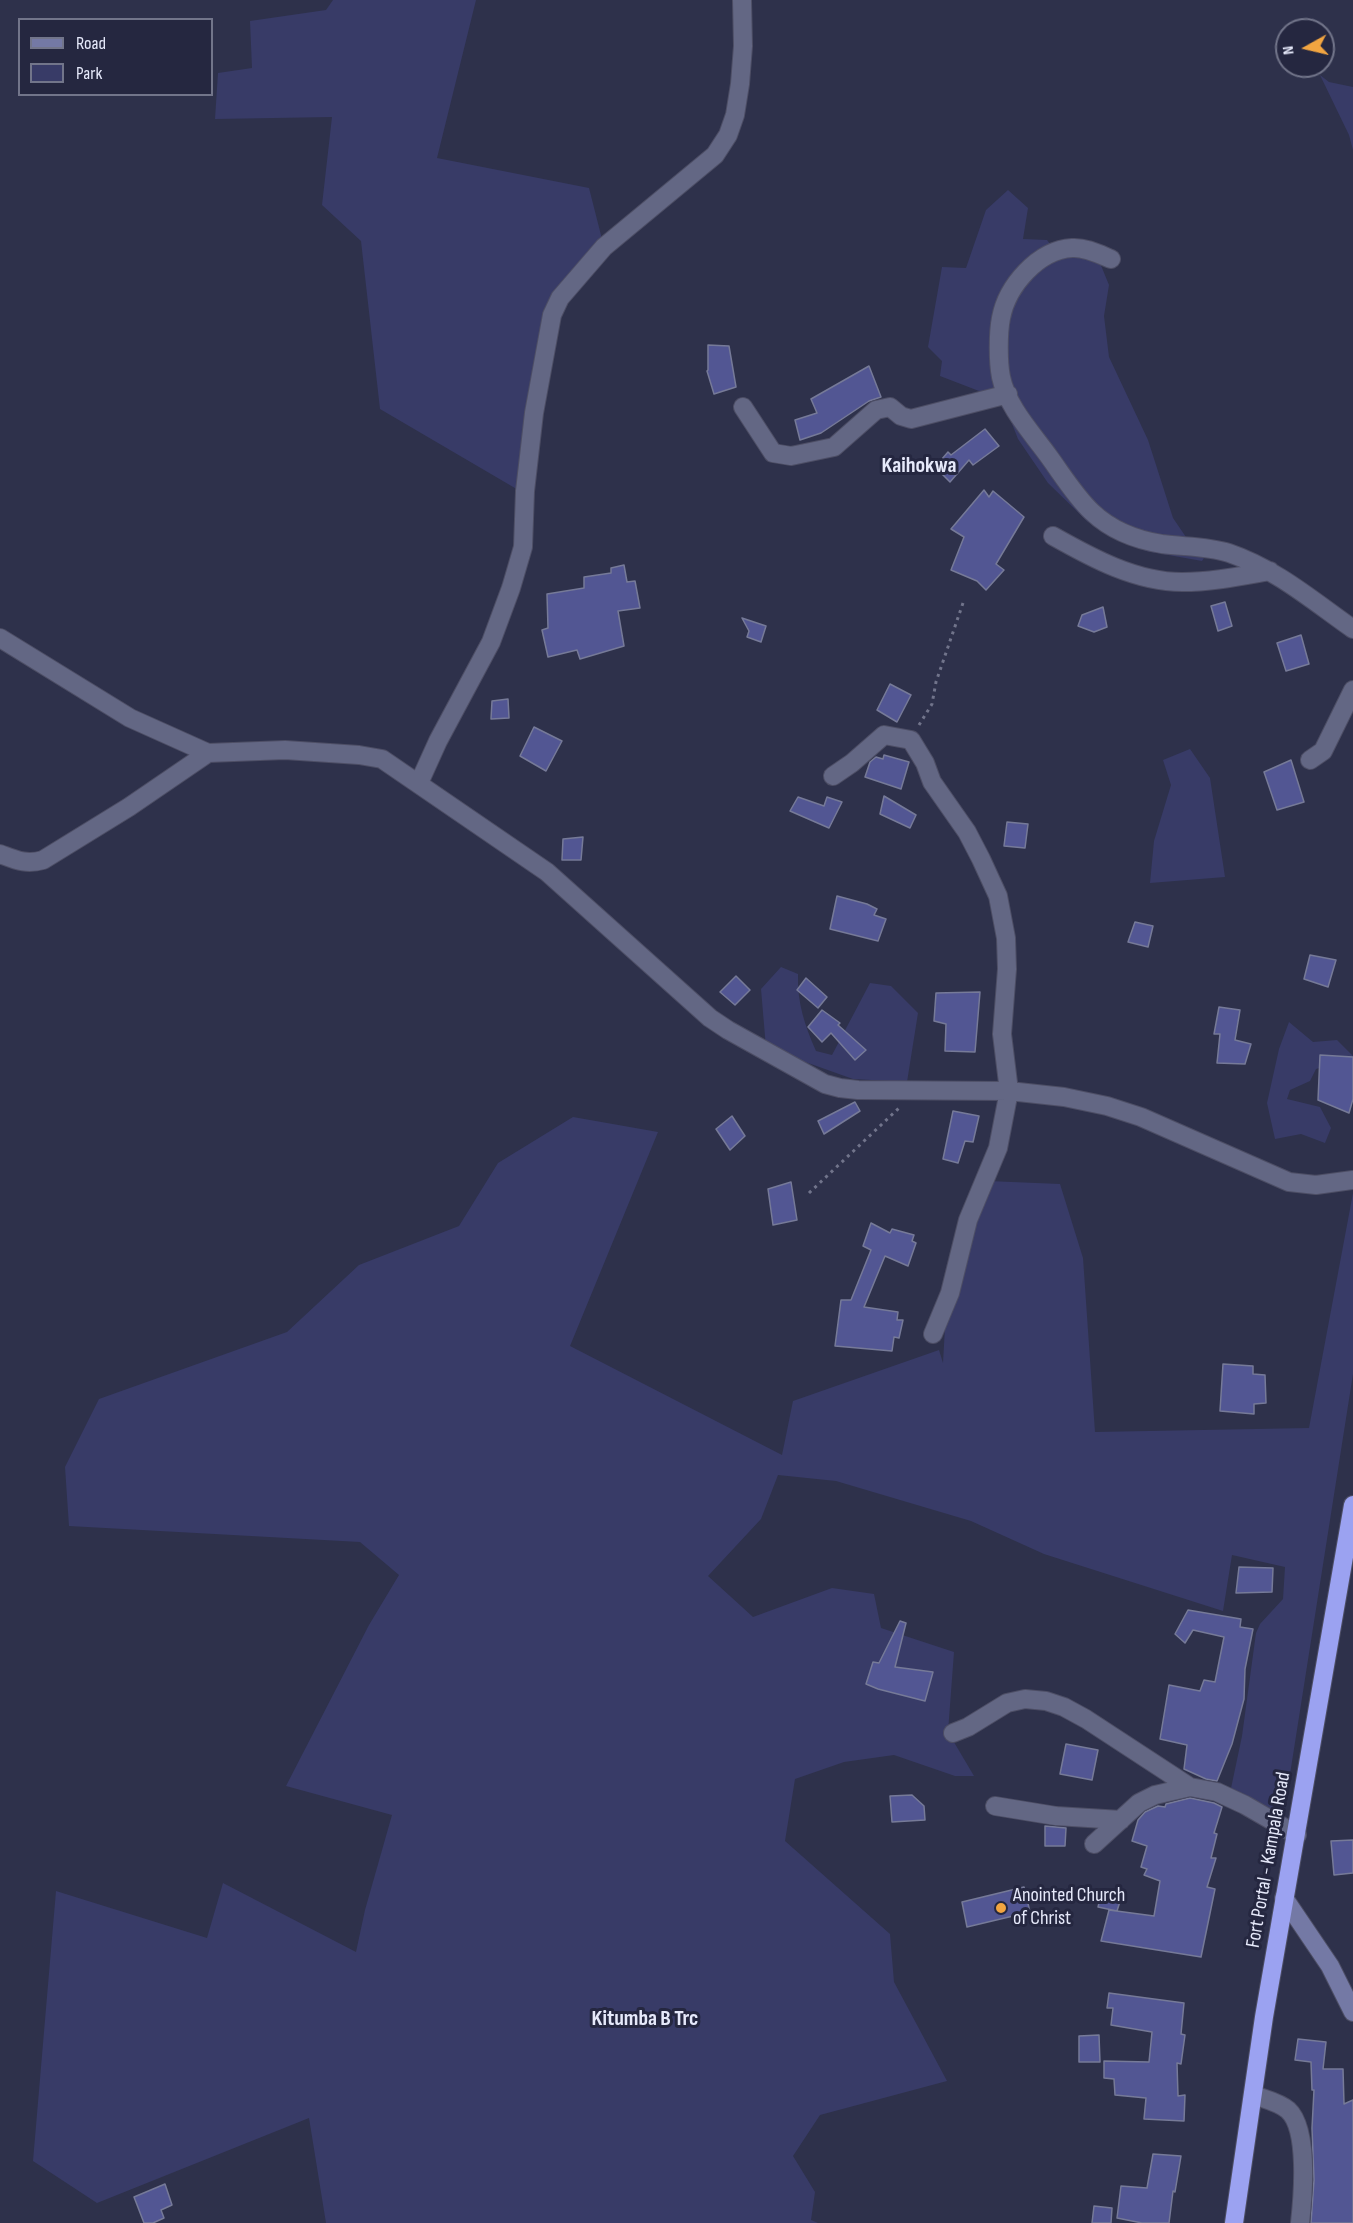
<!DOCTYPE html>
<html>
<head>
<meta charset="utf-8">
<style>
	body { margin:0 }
	#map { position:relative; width:1353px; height:2223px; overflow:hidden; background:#2e314b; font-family:"Sofia Sans Condensed",sans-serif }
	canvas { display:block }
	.legend { position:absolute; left:18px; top:18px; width:195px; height:78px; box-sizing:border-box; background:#252740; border:2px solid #72758a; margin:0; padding:8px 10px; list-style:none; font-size:18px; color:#e6e9fa }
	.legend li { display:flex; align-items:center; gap:12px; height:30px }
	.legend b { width:30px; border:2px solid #72758a }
	.north { position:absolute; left:1275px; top:18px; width:60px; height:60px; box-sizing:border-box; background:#252740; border:2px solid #72758a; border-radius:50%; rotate:262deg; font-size:16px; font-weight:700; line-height:24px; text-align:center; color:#e6e9fa }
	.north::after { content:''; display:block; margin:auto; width:21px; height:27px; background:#f2a541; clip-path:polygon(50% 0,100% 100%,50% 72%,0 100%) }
</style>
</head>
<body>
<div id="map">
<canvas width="1353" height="2223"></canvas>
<ul class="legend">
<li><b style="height:8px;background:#7479a5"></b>Road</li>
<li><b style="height:16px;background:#383b67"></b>Park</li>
</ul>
<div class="north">N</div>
</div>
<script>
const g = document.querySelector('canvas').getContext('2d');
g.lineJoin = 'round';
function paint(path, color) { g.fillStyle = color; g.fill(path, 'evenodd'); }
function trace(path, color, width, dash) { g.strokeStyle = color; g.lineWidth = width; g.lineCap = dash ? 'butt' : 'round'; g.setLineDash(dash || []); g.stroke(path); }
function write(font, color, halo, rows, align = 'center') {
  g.font = font + ' "Sofia Sans Condensed",sans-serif'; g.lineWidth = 6; g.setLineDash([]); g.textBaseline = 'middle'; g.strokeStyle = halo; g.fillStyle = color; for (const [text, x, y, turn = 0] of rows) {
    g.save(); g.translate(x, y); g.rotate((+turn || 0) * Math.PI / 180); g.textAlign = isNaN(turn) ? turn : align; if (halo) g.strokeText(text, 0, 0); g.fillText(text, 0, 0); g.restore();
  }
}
paint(new Path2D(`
	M333 0H476L437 158 589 188 603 243 552 300 520 491 380 409 361 241 322 205 332 117 215 119 218 73 252 68 250 21 326 10Z
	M1320 75 1329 82 1353 87V150L1349 135Z
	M1008 190 1028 208 1023 239 1047 240 1053 248 1098 258 1109 285 1104 316 1109 357 1148 440 1173 518 1188 540 1212 546 1202 561 1146 551 1088 522 1048 483 1018 439 998 388 992 396 940 376 942 361 928 347 942 267 966 268 986 210Z
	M1190 749 1210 778 1225 877 1150 883 1154 841 1171 785 1163 760Z
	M781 967 798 974C797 1003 805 1026 816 1051L832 1055 870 983 891 986 918 1013 907 1082 853 1079 766 1048 761 989Z
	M1289 1022 1313 1042 1337 1040 1353 1056V1058L1316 1069 1310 1081 1290 1090 1287 1099 1320 1107 1331 1128 1325 1143 1301 1134 1275 1139 1267 1103 1279 1049Z
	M573 1117 658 1132 570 1346 782 1455 793 1401 939 1350 943 1363 946 1309 988 1181 1060 1184 1083 1258 1095 1432 1309 1428 1353 1193V1374L1282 1825 1230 1793 1242 1736 1256 1633 1260 1624 1283 1599 1285 1567 1232 1555 1223 1611 1044 1554 971 1521 836 1481 778 1475 761 1519 708 1576 753 1617 832 1588 874 1594 881 1628 954 1652 948 1732 974 1776H955L894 1755 844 1762 795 1779 785 1841 890 1934 894 1982 947 2081 820 2115 793 2156 815 2192 811 2220 818 2223H326L309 2118 97 2203 33 2161 56 1891 207 1938 223 1883 356 1952 365 1910 392 1815 286 1786 369 1625 399 1575 360 1542 69 1526 65 1467 99 1399 287 1332 359 1265 459 1226 498 1163Z`), '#383b67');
const building = new Path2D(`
	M708 345 729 346 736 387 714 394 707 371 708 370Z
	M869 366 881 397 869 401 821 433 800 440 795 420 817 413 811 399Z
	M985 429 999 446 973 465 969 460 950 482 935 467 948 452 951 455Z
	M984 490 989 497 993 491 1024 517 996 564 1004 570 986 590 977 581 951 570 964 537 951 529Z
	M624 565 627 582 635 581 640 608 618 611 624 646 580 659 577 650 548 657 542 630 548 628 547 594 584 588V577L611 573V568Z
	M1225 602 1232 626 1218 631 1211 606Z
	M1103 607 1107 627 1094 632 1078 626 1082 615Z
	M742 618 766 626 761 642 747 637 749 631Z
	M1301 635 1309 664 1286 671 1277 643Z
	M890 684 911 695 897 722 877 710Z
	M508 699 509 718 491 719 492 701Z
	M534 727 562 741 546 771 520 756Z
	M884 755 909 762 901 789 865 777 870 762 876 757 883 759Z
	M1291 760 1304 802 1277 810 1264 772Z
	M884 796 916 815 910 828 880 814Z
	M798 797 824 806 827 797 842 802 829 828 790 811Z
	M1007 822 1028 824 1025 848 1004 846Z
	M583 837 581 860H562L563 839Z
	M837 896 867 904 877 909 874 915 886 919 878 941 830 929Z
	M1135 922 1153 926 1148 947 1128 942Z
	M1310 955 1336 960 1328 987 1304 979Z
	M736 976 750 990 735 1005 720 992Z
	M806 978 827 997 818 1008 797 990Z
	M980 992 975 1052 945 1051 946 1024 934 1021 936 993Z
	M1219 1007 1240 1010 1235 1040 1251 1044 1245 1064 1217 1063 1220 1034H1214Z
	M822 1010 840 1023 838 1025 866 1050 855 1060 831 1033 822 1042 808 1027Z
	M1320 1055 1353 1057V1099L1349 1113 1318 1100Z
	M855 1102 860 1111 824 1134 818 1121Z
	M953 1111 979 1116 973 1142 965 1141 958 1163 943 1159Z
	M732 1116 745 1136 730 1150 716 1129Z
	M791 1182 797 1220 773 1225 768 1189Z
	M871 1223 890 1233 892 1229 914 1235 912 1241 916 1243 908 1266 885 1256 864 1307 898 1312 897 1320H903L899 1338 894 1337 892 1351 835 1346 841 1300H851L871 1250 863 1246Z
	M1223 1364 1253 1366V1374L1265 1375 1266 1403 1254 1404V1414L1220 1411Z
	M1239 1567 1273 1568 1272 1592 1236 1593Z
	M1188 1610 1241 1619 1240 1627 1253 1629 1245 1669 1244 1699 1232 1744 1217 1781 1206 1779 1184 1769 1187 1745 1160 1739 1169 1685 1200 1691 1204 1680 1215 1682 1224 1637 1193 1630 1185 1643 1175 1634Z
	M900 1621 906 1623 895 1667 933 1672 925 1701 878 1689 866 1684 873 1662 879 1663Z
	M1066 1744 1098 1750 1092 1780 1060 1774Z
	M912 1795 924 1806 925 1820 892 1822 890 1796Z
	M1190 1798 1214 1803 1222 1807 1214 1833 1217 1834 1211 1858H1216L1207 1887 1215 1889 1201 1957 1101 1941 1109 1910 1154 1916 1160 1881 1144 1875 1147 1869 1141 1867 1147 1846 1132 1841 1138 1820 1145 1812 1158 1806 1165 1807 1166 1804Z
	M1045 1826 1066 1828 1065 1846H1045Z
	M1353 1840V1873L1334 1875 1331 1841Z
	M1024 1887 1030 1912 967 1927 962 1902Z
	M1102 1891 1122 1895 1117 1911 1098 1907Z
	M1109 1993 1184 2003 1181 2034 1185 2035 1181 2064 1177 2063 1178 2096 1185 2095 1184 2121 1144 2119 1146 2098 1115 2095 1114 2079 1104 2078V2061L1149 2062 1152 2032 1111 2025 1113 2008H1107Z
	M1099 2035 1100 2062H1079V2036Z
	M1298 2039 1326 2042 1323 2069H1343L1344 2104 1353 2100V2223H1311L1314 2180 1312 2128 1314 2090H1312L1311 2062 1295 2060Z
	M1153 2154 1181 2156 1175 2192 1173 2191 1169 2223H1142L1117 2218 1121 2186 1147 2188Z
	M165 2184 172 2205 161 2210 164 2218 153 2223H144L134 2197Z
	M1094 2206 1112 2208 1111 2223H1092Z`);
paint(building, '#525693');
trace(building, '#767a98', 1.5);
const street = new Path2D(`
	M1111 259C1099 254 1085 247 1072 248 1038 250 1007 286 1001 318 998 333 998 362 1001 377 1007 407 1033 434 1050 458 1063 476 1076 497 1092 512 1111 530 1137 540 1162 544 1184 547 1207 546 1229 553 1276 569 1313 601 1353 629
	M743 407 773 453 791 456 834 447 876 410 890 407 901 416 911 419 1008 394
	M1053 536C1092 558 1136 582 1182 582 1212 582 1241 576 1270 571
	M0 638 130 718 208 753
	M1310 760 1323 751 1353 690
	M833 776 852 763 884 735 911 740 925 763 932 782 967 832 981 859 998 896 1006 938 1007 969 1002 1034 1009 1091 998 1148 968 1220 950 1293 933 1334
	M419 783 438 741 491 642 511 588 523 547 525 491 534 413 552 315 560 298 604 247 715 155 728 135 735 115 740 84 743 46 742 0
	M0 854C16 860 26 865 43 860L129 807 208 753 285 750 359 755 382 759 547 872 710 1018 728 1030 825 1084 840 1088 858 1090 1009 1091 1064 1097 1107 1106 1141 1117 1289 1182 1316 1185 1353 1180
	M953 1733 968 1727 1007 1703 1025 1699 1046 1701 1064 1707 1086 1719 1190 1787
	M995 1806 1056 1816 1121 1820
	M1094 1844 1139 1803 1155 1795 1190 1787 1217 1792 1245 1805 1297 1835
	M1254 2095C1264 2099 1279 2102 1288 2110 1309 2129 1303 2196 1300 2223`);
const secondary = new Path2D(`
	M1284 1898 1330 1966 1353 2012`);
const highway = new Path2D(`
	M1234 2223 1264 2017 1353 1505`);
trace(street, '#4d4e65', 20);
trace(secondary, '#4d4e65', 20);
trace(highway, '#4d4e65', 20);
trace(new Path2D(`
	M919 725 932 704 936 682 963 603
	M809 1193 899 1108`), '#71748b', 3, [3, 4.5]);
trace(street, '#636784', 18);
trace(secondary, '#7479a5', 18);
trace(highway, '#9ba2f1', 18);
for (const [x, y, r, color] of [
	[1001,1908,6,"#f2a541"]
]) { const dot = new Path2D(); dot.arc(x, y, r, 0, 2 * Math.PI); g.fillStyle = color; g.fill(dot); trace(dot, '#252740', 2); }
write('20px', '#e6e9fa', '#252740', [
	["Fort Portal - Kampala Road",1269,1860,-80]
]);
write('20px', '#e6e9fa', '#252740', [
	["Anointed Church",1013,1896],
	["of Christ",1013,1919]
], 'left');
write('bold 22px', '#e6e9fa', '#252740', [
	["Kaihokwa",919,466],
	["Kitumba B Trc",645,2019]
]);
</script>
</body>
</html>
